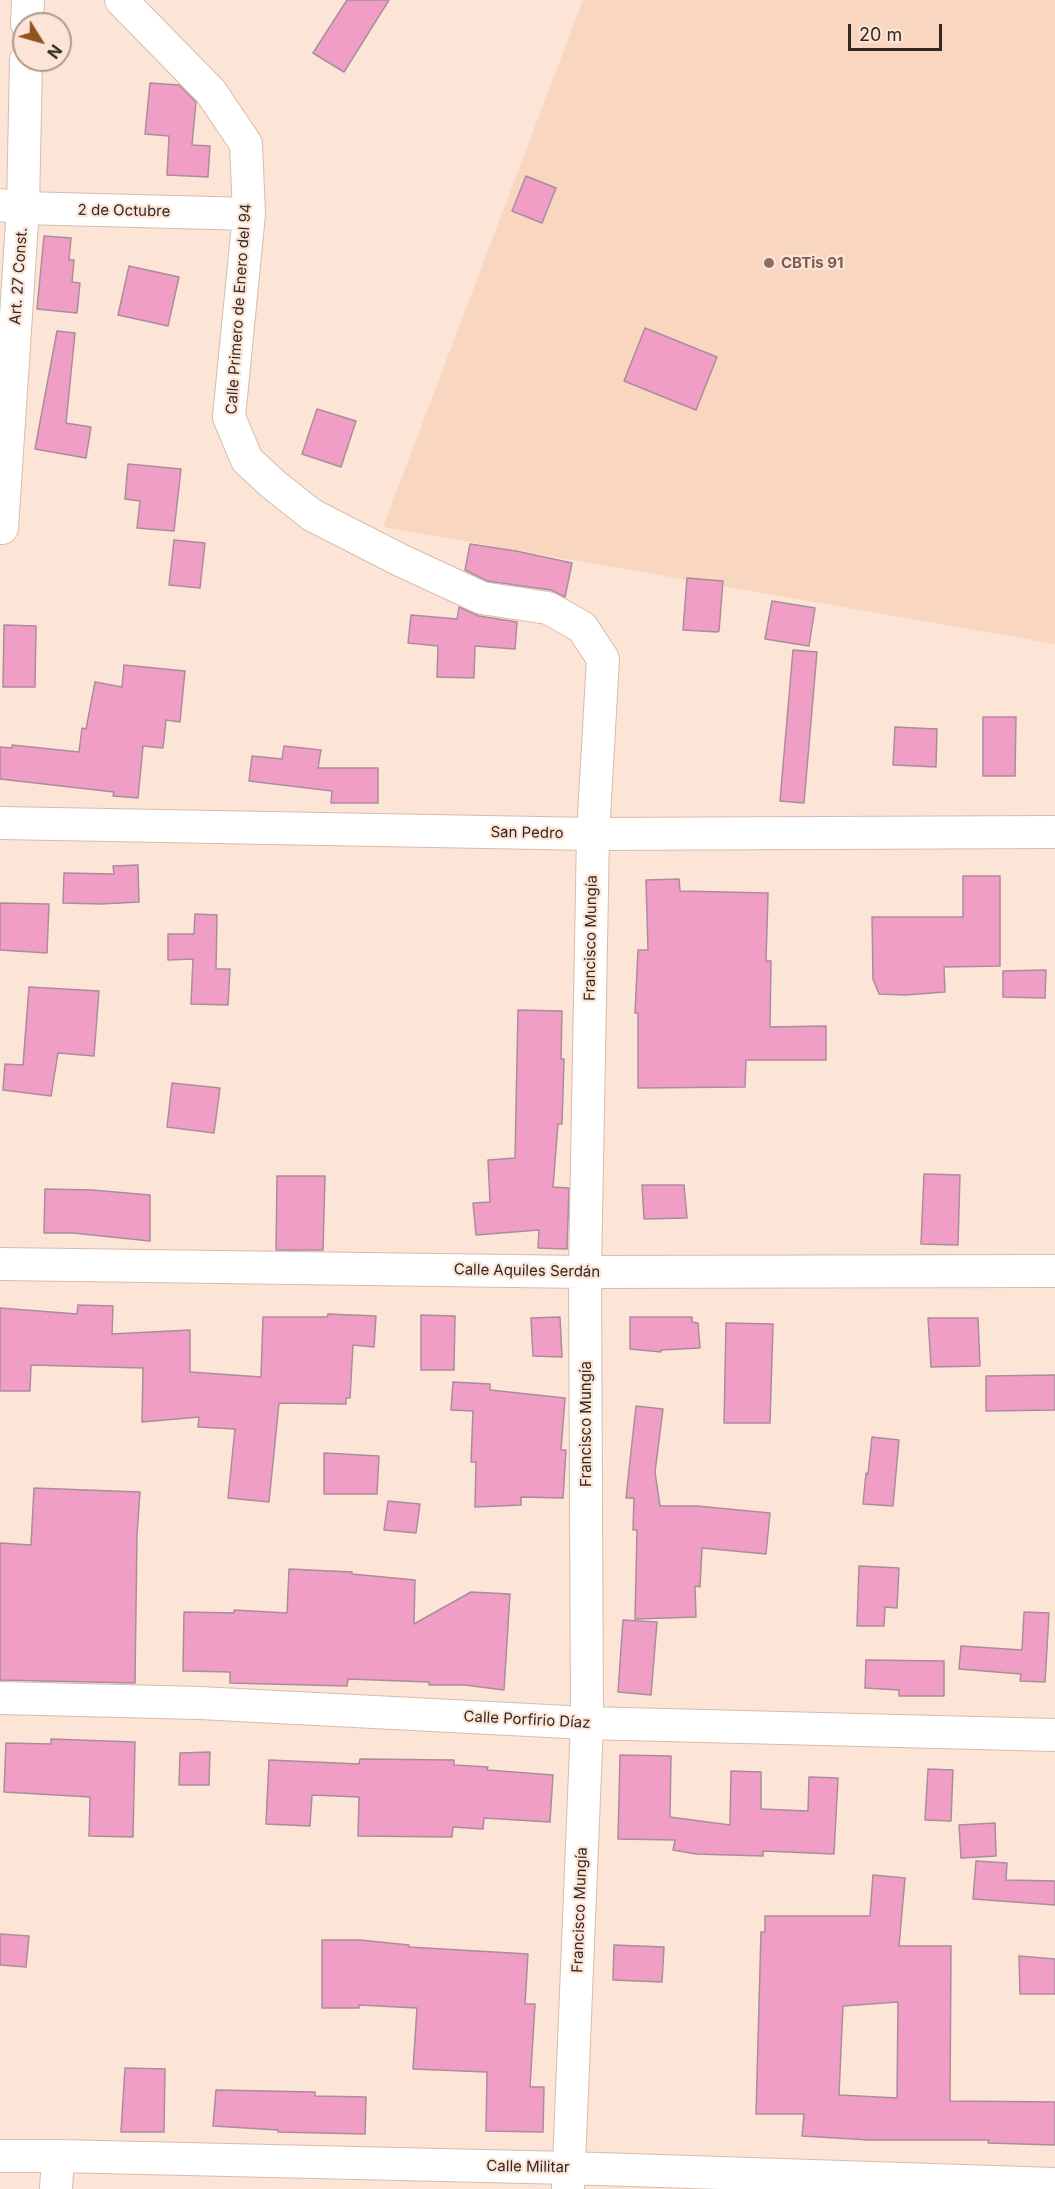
<!DOCTYPE html>
<html>
<head>
<meta charset="utf-8">
<style>
	body { margin:0 }
	#map { position:relative; width:1055px; height:2189px; overflow:hidden; background:#fce5d7; font-family:Inter,sans-serif }
	canvas { display:block }
	.north { position:absolute; left:12px; top:12px; width:60px; height:60px; box-sizing:border-box; background:#fce5d7; border:2px solid #ac9a8f; border-radius:50%; rotate:127deg; font-size:16px; font-weight:700; line-height:24px; text-align:center; color:#332922 }
	.north::after { content:''; display:block; margin:auto; width:21px; height:27px; background:#93541b; clip-path:polygon(50% 0,100% 100%,50% 72%,0 100%) }
	.scale { position:absolute; left:848px; top:24px; width:94px; height:27px; box-sizing:border-box; border:3px solid #332922; border-top:0; padding-left:8px; font-size:18px; line-height:21px; white-space:nowrap; color:#332922; -webkit-text-stroke:4px #fce5d7; paint-order:stroke }
</style>
</head>
<body>
<div id="map">
<canvas width="1055" height="2189"></canvas>
<div class="north">N</div>
<div class="scale">20 m</div>
</div>
<script>
const g = document.querySelector('canvas').getContext('2d');
g.lineJoin = 'round';
function paint(path, color) { g.fillStyle = color; g.fill(path, 'evenodd'); }
function trace(path, color, width, dash) { g.strokeStyle = color; g.lineWidth = width; g.lineCap = dash ? 'butt' : 'round'; g.setLineDash(dash || []); g.stroke(path); }
function write(font, color, halo, rows, align = 'center') {
  g.font = font + ' Inter,sans-serif'; g.lineWidth = 4.5; g.setLineDash([]); g.textBaseline = 'middle'; g.strokeStyle = halo; g.fillStyle = color; for (const [text, x, y, turn = 0] of rows) {
    g.save(); g.translate(x, y); g.rotate((+turn || 0) * Math.PI / 180); g.textAlign = isNaN(turn) ? turn : align; if (halo) g.strokeText(text, 0, 0); g.fillText(text, 0, 0); g.restore();
  }
}
paint(new Path2D(`
	M583 0H1055V644L383 527Z`), '#f9d6c0');
const building = new Path2D(`
	M347 0H389L344 72 313 53Z
	M150 83 179 85 196 102 192 145 210 146 208 177 167 175 169 136 145 134Z
	M526 176 556 188 542 223 512 211Z
	M44 236 71 238 69 260H74L72 282 80 283 77 313 37 309Z
	M129 266 179 277 168 326 118 315Z
	M645 328 717 357 696 410 624 381Z
	M57 331 75 333 66 423 91 427 86 458 35 449Z
	M317 409 356 421 341 467 302 454Z
	M128 464 181 469 174 531 137 528 140 501 125 499Z
	M174 540 205 543 200 588 169 585Z
	M470 544 516 551 572 563 565 597 551 590 487 581 465 570Z
	M687 578 723 581 719 631 717 632 683 630Z
	M772 601 815 608 809 646 765 639Z
	M459 607 479 616 517 622 515 649 475 646 474 678 437 677 438 646 408 643 411 615 457 619Z
	M4 625 36 626 35 687H3Z
	M793 650 817 652 804 803 780 801Z
	M124 665 185 671 180 722 166 720 163 748 143 746 138 798 113 796 114 792 0 779V747L12 748V745L79 752 82 728 86 729 95 682 122 687Z
	M983 717H1016L1015 776H983Z
	M895 727 937 729 936 767 893 765Z
	M284 746 321 750 318 768H378V803H331L332 791 249 781 252 756 282 759Z
	M138 865 139 902 101 904 63 903 64 873 114 874 113 866Z
	M963 876H1000V966L944 967 945 992 905 995 879 994 873 979 872 917H963Z
	M679 879 680 891 768 893 766 961H771L770 1027 826 1026V1060H746L745 1087 638 1088V1013H635L638 950H648L646 880Z
	M0 903 49 904 47 953 0 950Z
	M195 914 217 915 216 969H230L228 1005 191 1004 193 959 168 960V934H194Z
	M1046 970 1045 998 1003 997V971Z
	M29 987 99 991 94 1056 58 1053 51 1096 3 1090 5 1064 23 1065Z
	M518 1010 562 1011 561 1059H564L562 1124H558L553 1187 569 1188 567 1249 538 1248 539 1230 476 1235 473 1203 490 1202 488 1160 515 1158Z
	M172 1083 220 1088 214 1133 167 1127Z
	M924 1174 960 1175 958 1245 921 1244Z
	M277 1176H325L323 1250H276Z
	M642 1185H684L687 1218 644 1219Z
	M45 1189 92 1190 150 1195V1241L73 1233H44Z
	M78 1305 113 1306 112 1334 190 1330V1372L261 1377 263 1317H327L328 1314 376 1316 374 1347 353 1345 350 1398H346V1404L279 1403 269 1502 228 1498 235 1429 198 1427 199 1417 142 1422 143 1368 31 1365 30 1391H0V1308L77 1314Z
	M421 1315 455 1316 454 1370H421Z
	M560 1317 562 1357 533 1356 531 1318Z
	M630 1317H692V1322L698 1323 700 1348 661 1350V1352L630 1349Z
	M928 1318H978L980 1366 931 1367Z
	M726 1323 773 1324 770 1423H724Z
	M1055 1375V1410L986 1411V1376Z
	M453 1382 490 1384V1390L565 1398 561 1450H566L563 1498 521 1497V1505L475 1507 476 1462H471L473 1411 451 1410Z
	M636 1406 663 1409 655 1472 660 1506H697L770 1513 766 1554 702 1548 700 1587 695 1586 696 1617 635 1619 637 1530H633L634 1498H626Z
	M872 1437 899 1440 893 1506 863 1504 866 1473 868 1474Z
	M324 1453 379 1456 377 1494H324Z
	M34 1488 140 1492 137 1535 135 1683 0 1680V1543L31 1545Z
	M388 1501 420 1504 416 1533 384 1530Z
	M859 1566 899 1568 897 1608 885 1607 884 1626H857Z
	M289 1569 352 1572V1574L415 1580 414 1624 471 1592 510 1594 504 1690 465 1685H429V1682L348 1679 347 1686 230 1683V1672L183 1671 184 1612 234 1613V1610L287 1613Z
	M1024 1612 1049 1613 1045 1682 1020 1681 1021 1674 959 1669 961 1646 1022 1650Z
	M623 1620 657 1622 651 1695 618 1692Z
	M866 1660 944 1661V1696H899V1690L865 1688Z
	M51 1739 135 1742 133 1837 89 1836 90 1797 4 1792 6 1743 51 1744Z
	M210 1752 209 1785H179L180 1753Z
	M620 1755 671 1756 670 1817 730 1825 731 1771 761 1772V1809L808 1811 809 1777 838 1778 834 1854 763 1851V1856L696 1854 673 1850 675 1840 618 1839Z
	M360 1759 454 1760V1765L488 1767 487 1770 553 1775 550 1822 484 1818 483 1829 453 1827 452 1837 358 1836 359 1797 312 1795 310 1826 266 1824 269 1760 359 1764Z
	M928 1769 953 1770 951 1821 925 1820Z
	M995 1823 996 1856 961 1858 959 1825Z
	M976 1861 1007 1863 1006 1880 1055 1881V1905L973 1899Z
	M873 1875 905 1878 899 1946H951L950 2101 1055 2102V2145L988 2143 989 2140H869L802 2136 804 2114H756L761 1932H765V1916H870ZM898 2002 897 2098 839 2095 843 2006Z
	M0 1934 29 1936 26 1967 0 1965Z
	M322 1940H360L409 1945V1947L528 1954 525 2004H535L530 2087H544L543 2132 486 2131 487 2072 413 2069 417 2008 359 2005V2008H322Z
	M614 1945 664 1947 662 1982 613 1980Z
	M1019 1956 1055 1959V1994H1020Z
	M125 2068 165 2069 164 2132H121Z
	M216 2090 315 2092V2096L366 2097 365 2134 278 2132V2130L213 2126Z`);
paint(building, '#f19ec7');
trace(building, '#aa8d9b', 1.5);
const minor = new Path2D(`
	M121 0 211 92 246 144 249 214 229 417 247 460 274 485 312 515 400 560 482 598 548 608 582 627 603 659 593 834 585 1272 587 1723 568 2189
	M27 24 28 0
	M0 205 23 208 249 214
	M2 528 23 208 26 60
	M0 823 593 834 1055 832
	M0 1264 585 1272 1055 1271
	M0 1698 200 1703 587 1723 1055 1735
	M0 2156H58L569 2168 1055 2184
	M56 2189 58 2156`);
trace(minor, '#d7bcab', 34);
trace(minor, '#fff', 32);
for (const [x, y, r, color] of [
	[769,263,6,"#8d6e63"]
]) { const dot = new Path2D(); dot.arc(x, y, r, 0, 2 * Math.PI); g.fillStyle = color; g.fill(dot); trace(dot, '#fce5d7', 2); }
write('15px', '#332922', '#fce5d7', [
	["2 de Octubre",124,211,1],
	["Art. 27 Const.",19,276,-86],
	["Calle Primero de Enero del 94",239,309,-86],
	["San Pedro",527,833,1],
	["Francisco Mungía",591,938,-89],
	["Calle Aquiles Serdán",527,1271,1],
	["Francisco Mungía",586,1424,-90],
	["Calle Porfirio Díaz",527,1720,3],
	["Francisco Mungía",580,1910,-88],
	["Calle Militar",528,2167,1]
]);
write('bold 15px', '#785e54', '#fce5d7', [
	["CBTis 91",781,263]
], 'left');
</script>
</body>
</html>
